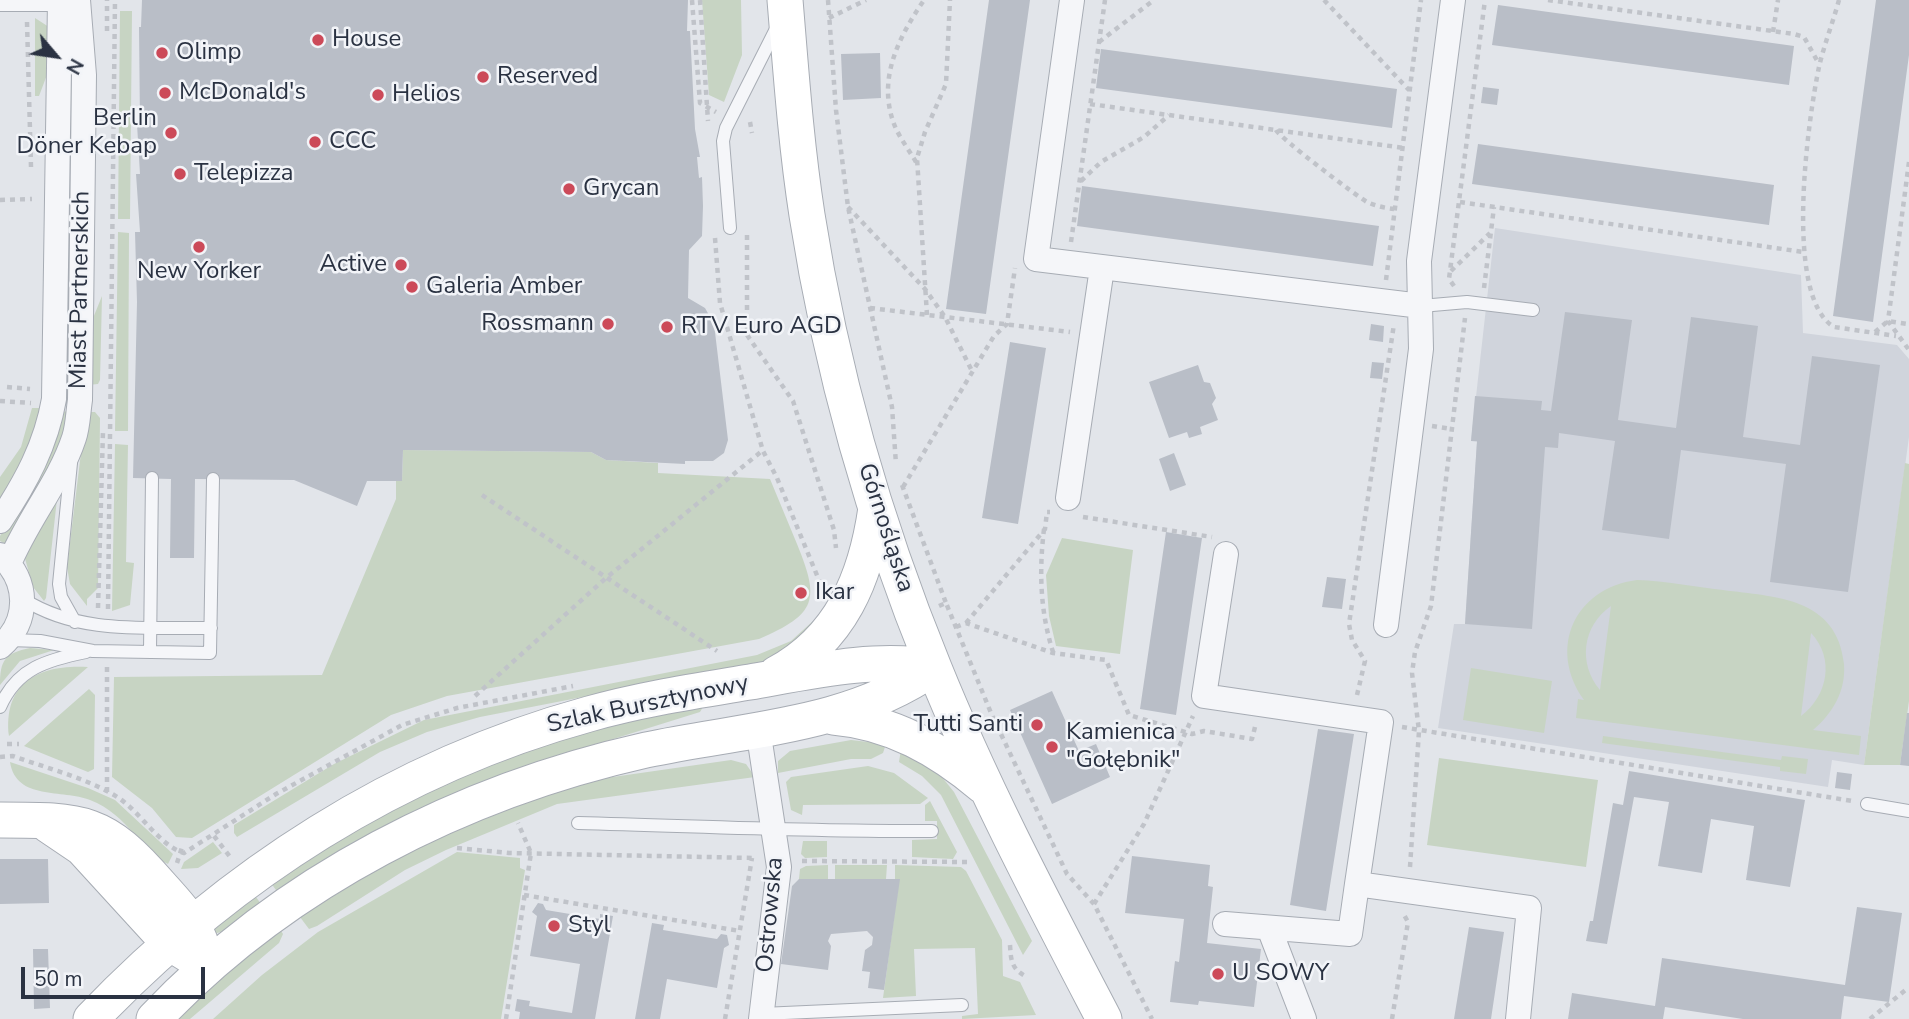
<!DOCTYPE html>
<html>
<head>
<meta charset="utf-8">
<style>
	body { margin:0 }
	#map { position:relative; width:1909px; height:1019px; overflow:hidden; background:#e2e5ea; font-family:"Nunito Sans",sans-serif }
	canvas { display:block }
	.north { position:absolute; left:21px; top:21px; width:70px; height:70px; -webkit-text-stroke:5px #f2f4f8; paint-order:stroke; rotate:119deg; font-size:19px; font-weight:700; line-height:28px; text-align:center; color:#2a3242 }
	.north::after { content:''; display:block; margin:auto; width:24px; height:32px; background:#2a3242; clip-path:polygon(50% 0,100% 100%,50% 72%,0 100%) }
	.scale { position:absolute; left:21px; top:967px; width:184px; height:32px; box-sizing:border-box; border:4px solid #2a3242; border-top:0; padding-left:9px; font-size:21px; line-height:24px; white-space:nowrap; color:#2a3242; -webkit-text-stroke:5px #f2f4f8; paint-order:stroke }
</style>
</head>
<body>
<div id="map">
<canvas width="1909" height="1019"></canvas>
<div class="north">N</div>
<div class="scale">50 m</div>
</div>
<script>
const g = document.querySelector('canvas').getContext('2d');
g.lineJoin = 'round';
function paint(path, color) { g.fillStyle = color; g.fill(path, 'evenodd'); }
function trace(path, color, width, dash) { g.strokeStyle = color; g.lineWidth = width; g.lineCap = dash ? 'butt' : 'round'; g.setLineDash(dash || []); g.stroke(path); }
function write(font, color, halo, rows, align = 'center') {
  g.font = font + ' "Nunito Sans",sans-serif'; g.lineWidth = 5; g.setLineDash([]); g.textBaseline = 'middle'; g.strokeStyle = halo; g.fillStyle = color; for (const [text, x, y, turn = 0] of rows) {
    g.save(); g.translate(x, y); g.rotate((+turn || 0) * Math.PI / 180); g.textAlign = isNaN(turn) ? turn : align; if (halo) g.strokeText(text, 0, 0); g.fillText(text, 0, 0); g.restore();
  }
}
paint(new Path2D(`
	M1495 228 1801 275 1803 333 1897 345 1909 359V437L1864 765 1832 760 1828 787 1438 728 1454 624H1465L1477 442 1471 441Z`), '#d0d4dc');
paint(new Path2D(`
	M702 0H741L742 55 724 102 709 95Z
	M120 11H132L130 219H118Z
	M35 18 49 27 53 59 39 96H35Z
	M118 232 129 233 128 431H115Z
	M102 296 100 380 98 384 88 385 89 328Z
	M32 408H46L0 509V477L21 447Z
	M59 411 71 412 58 457 6 544 0 541V536L23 500Z
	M86 412H95L100 418 98 588 87 599V606L70 584 67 567Z
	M115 444 128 445 126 562 134 563 130 605 112 611Z
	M403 450 591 452 606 460 658 463V473L770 479C779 501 788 522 797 544 820 600 817 614 759 639L447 696 391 715 192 838 176 837 152 808 112 777 114 677 322 675 396 499V481H402Z
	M1905 463 1909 464V701L1900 765H1864Z
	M57 499 46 598 44 601 33 587 24 555Z
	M1062 538 1133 550 1120 654 1056 646 1049 616 1046 575Z
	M1637 580C1666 581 1695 587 1723 590 1775 597 1837 597 1844 664 1846 691 1833 713 1813 730L1861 736 1859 755 1576 718 1578 699 1584 700C1547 648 1575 588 1637 580ZM1611 606 1600 690C1578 664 1582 626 1611 606ZM1811 633C1835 658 1828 696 1801 716Z
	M813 621 823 630 788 657 480 717 427 732 380 752 237 837 234 833V825L334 764 424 720 757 655 791 641Z
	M30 648 54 650 20 661 0 685C0 660 5 653 30 648Z
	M88 667 9 736C3 682 40 664 88 667Z
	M1471 668 1552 681 1544 733 1463 720Z
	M89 689 95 695 94 769 88 772 24 746Z
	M703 707 700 712 533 764 281 897 268 879 405 799 572 733Z
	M1603 736 1781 760 1782 756 1808 759 1806 774 1780 771V767L1602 743Z
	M851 740 886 744 883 753 871 759H851L778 773V761L790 751Z
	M901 749 937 771 954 792 1032 941 1023 955 941 795 922 776 899 762Z
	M1439 758 1598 780 1586 867 1427 845Z
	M731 760 746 764 755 777 557 804 446 850 405 870 317 926 309 929 300 917 418 843 578 782Z
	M10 762 88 788 115 800 173 854 168 864C141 852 129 815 90 800 63 789 16 801 10 762Z
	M868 766 894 773 928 798 920 804 803 805 802 815 791 810 786 782 791 777Z
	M930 801 957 852 953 859 912 857V840L937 839V821H925V805Z
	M803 841H827V857L805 858 801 854Z
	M213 842 222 853 198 868 181 869 184 862Z
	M457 852 520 858V868L525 870 501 1019H213L262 975 318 932Z
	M828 865V879H799L800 869 806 866Z
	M835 865H887L886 879H835Z
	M895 865 961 867 966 871 1002 940 1003 976 1020 982 1036 1015 962 1019V1016L978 1014 975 948 914 949 916 996 883 998 899 880 895 879Z
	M253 893 264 908 236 927 208 936 205 929Z
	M280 929 283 934 279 943 190 1019H174Z`), '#c7d4c3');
paint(new Path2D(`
	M142 0H688L687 31H690L695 129 700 157H697L699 178 702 177 703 206 702 236 689 250 688 298 705 308 714 324 728 440 724 453 713 461H685V464L606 460 591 452 403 450 402 481H367L357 506 294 480 195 479 194 558H170L171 479 133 478 137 302 135 232H140L136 174H140L137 124H140L139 27H141Z
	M989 0H1030L986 314 946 309Z
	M1876 0H1909V55L1873 322 1833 316Z
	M1498 5 1794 46 1789 85 1492 45Z
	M1101 49 1397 89 1392 128 1096 88Z
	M880 53 881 98 843 100 841 54Z
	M1483 87 1499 89 1497 105 1481 103Z
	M1478 144 1774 185 1769 225 1472 184Z
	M1082 186 1379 226 1373 266 1077 226Z
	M1565 312 1632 320 1618 420 1676 428 1691 317 1758 326 1743 437 1800 445 1812 356 1880 365 1848 592 1770 582 1786 464 1681 450 1669 539 1602 530 1615 441 1559 433 1558 448 1545 447 1532 629 1465 624 1477 441H1471L1475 396 1542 401 1541 410 1551 411Z
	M1371 324 1384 326 1383 342 1369 340Z
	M1010 342 1046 348 1018 524 982 518Z
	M1372 362 1384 363 1382 379 1370 378Z
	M1198 365 1204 382 1210 383 1216 398 1212 404 1218 420 1200 427 1202 434 1189 438 1187 432 1169 438 1149 382Z
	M1174 453 1186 485 1170 491 1159 459Z
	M1166 532 1202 538 1176 715 1140 709Z
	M1327 577 1346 579 1342 609 1322 607Z
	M1052 691 1079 751 1096 744 1110 777 1052 804 1010 710Z
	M1907 713H1909V766L1900 765Z
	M1318 729 1354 734 1326 911 1290 905Z
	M1629 771 1805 800 1790 887 1746 880 1754 826 1711 819 1702 873 1658 866 1669 802 1634 797 1607 944 1586 941 1590 921H1593L1613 803 1623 805Z
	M1837 772 1852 774 1850 790 1835 788Z
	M1132 856 1210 865 1208 886 1213 887 1207 943 1261 949 1254 1007 1199 1001 1198 1005 1170 1002 1175 961 1179 962 1184 919 1125 913Z
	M0 859H48L49 903 0 904Z
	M799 879H900L884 990 868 988 870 972 862 971 865 950 872 945 873 937 867 931 831 934 828 941 831 946 828 970 781 964 792 886Z
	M538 903 543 904 546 910 600 919V914L613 916 595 1019H519L520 1012 515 1011 517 999 530 1001 529 1006 572 1013 580 964 530 956 537 916 532 912Z
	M1857 907 1902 913 1889 1002 1844 996 1841 1019H1743L1665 1007 1663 1019H1568L1572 993 1655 1006 1662 958 1845 985Z
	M652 923 664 925 663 930 717 939 721 934 727 935 729 945 724 948 717 988 667 979 660 1019H635Z
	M1469 927 1504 932 1491 1019H1454Z
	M33 949H48L50 1008 34 1009Z`), '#b9bec7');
const lane = new Path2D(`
	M0 5H60
	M730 228 723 141 726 128 778 25
	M1421 306 1467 302 1533 310
	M71 463 59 584 61 597 75 622
	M23 599C79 635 147 627 211 628
	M9 640 40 641 93 651 210 653 213 479
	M150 651 152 478
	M0 707C17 668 47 660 86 652
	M1867 804 1909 811
	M578 823C697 826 814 832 932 831
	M762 1014 962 1005`);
const street = new Path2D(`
	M1072 0 1036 259 1421 306
	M1068 498 1102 268
	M0 521C26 482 46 445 54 399L60 0
	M1226 554 1204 696 1381 722 1357 884 1529 908 1518 1019
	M0 555C29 581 30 621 0 647
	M9 564C27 520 59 483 74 438 78 426 78 413 80 400L84 75 78 0
	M1386 625 1421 349 1419 261 1453 0
	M758 729 779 867 761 1019
	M1225 924 1350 934 1357 884
	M1269 928 1304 1019`);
const secondary = new Path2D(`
	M785 0C791 72 796 144 807 215 831 369 875 524 934 668 983 789 1044 904 1104 1019
	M776 674C841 639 866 578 876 508
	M833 717C892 722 939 749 983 786
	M0 820C84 820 104 820 160 885 176 903 191 918 200 941
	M48 825 82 848 168 942 189 955
	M91 1019C229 875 396 767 589 714 642 699 696 691 750 682 802 673 883 655 933 668
	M154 1019C284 881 463 791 646 750 744 729 848 727 933 668`);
trace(lane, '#a7acb4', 14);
trace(street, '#a7acb4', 26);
trace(secondary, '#a7acb4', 37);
trace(new Path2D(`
	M692 0 700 103 716 112
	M700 0 708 121
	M828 0 836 110 848 207 892 407 896 464
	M1324 0 1409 90
	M1548 0 1794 34 1804 37 1819 64
	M1839 0C1833 22 1824 45 1819 67 1808 119 1783 297 1834 327L1896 336
	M829 18 866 0
	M27 22 31 167
	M107 31V0
	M1773 32 1778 0
	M1099 42 1154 0
	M1090 104 1404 148
	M750 122 752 133
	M1276 130C1280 138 1355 195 1367 202 1376 206 1385 208 1394 209
	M916 162C909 150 899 137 894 124 877 78 899 37 924 0
	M1909 162 1888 321 1909 350
	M1081 181 1101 162 1144 137 1169 115
	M0 200 32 199
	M1460 202 1803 252
	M848 207 925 289 945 317 972 371
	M747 235V335L793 401 834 530 836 548
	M715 238 720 303 763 451 777 478 821 585
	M1071 242 1105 0
	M1451 271 1490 233
	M1386 280 1421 0
	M1454 286 1449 279 1450 271 1485 0
	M1484 288 1494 207
	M870 308 1070 332
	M927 315 917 158 925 132 946 84 950 0
	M1875 332 1888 321 1908 324
	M7 387 30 389
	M0 401 31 403
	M1432 426 1451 429
	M902 485 946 603
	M903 487 994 336 1007 324 1015 268
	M482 495 717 651
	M1083 517 1212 537
	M1044 529C1039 571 1040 611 1053 652
	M939 606 946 603 991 713 1067 874 1094 904 1152 1019
	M98 608 103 431
	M108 609 115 0
	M966 623 1045 529 1047 512H1050
	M956 627 966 623 1053 653 1106 660 1129 715 1192 734 1204 731 1252 739 1255 727
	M107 667V792
	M1357 695 1365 661 1352 640 1349 624 1394 324
	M475 696 606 578 762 451
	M1402 727 1852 801
	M7 744H19
	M0 757 13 756C46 768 83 777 114 795 139 809 159 846 184 853L276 794 402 725 457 708 573 686
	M214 836 231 858
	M457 848 509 853 755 858
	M802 861 969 862
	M177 863 183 844
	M1410 867 1419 731 1412 673 1415 652 1431 606 1465 318
	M524 895 740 931
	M1094 904 1144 824 1193 716
	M1010 945C1011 960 1011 968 1025 976
	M506 1019 531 853 518 823
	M725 1019 752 858
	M1392 1019 1408 922 1403 913
	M1870 1019 1908 988`), '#c0c3c9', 4.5, [5, 5]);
trace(lane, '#f5f6f9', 12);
trace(street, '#f5f6f9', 24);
trace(secondary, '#fff', 35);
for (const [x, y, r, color] of [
	[318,40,7,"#cc4a59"],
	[162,53,7,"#cc4a59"],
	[483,77,7,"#cc4a59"],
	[165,93,7,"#cc4a59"],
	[378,95,7,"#cc4a59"],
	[171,133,7,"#cc4a59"],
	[315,142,7,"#cc4a59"],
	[180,174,7,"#cc4a59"],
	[569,189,7,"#cc4a59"],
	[199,247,7,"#cc4a59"],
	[401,265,7,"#cc4a59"],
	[412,287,7,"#cc4a59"],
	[608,324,7,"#cc4a59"],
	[667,327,7,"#cc4a59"],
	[801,593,7,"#cc4a59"],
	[1037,725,7,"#cc4a59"],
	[1052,747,7,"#cc4a59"],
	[554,926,7,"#cc4a59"],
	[1218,974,7,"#cc4a59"]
]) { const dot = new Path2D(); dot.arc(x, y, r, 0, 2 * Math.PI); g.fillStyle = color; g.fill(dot); trace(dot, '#f2f4f8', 2.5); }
write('24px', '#2a3242', '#f2f4f8', [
	["House",332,40],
	["Olimp",176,53],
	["Reserved",497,77],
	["McDonald's",179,93],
	["Helios",392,95],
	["Berlin",157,119,"right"],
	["Döner Kebap",157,147,"right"],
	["CCC",329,142],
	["Telepizza",194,174],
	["Grycan",583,189],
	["Active",387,265,"right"],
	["New Yorker",199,272,"center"],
	["Galeria Amber",426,287],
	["Rossmann",594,324,"right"],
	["RTV Euro AGD",681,327],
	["Ikar",815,593],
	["Tutti Santi",1023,725,"right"],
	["Kamienica",1066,733],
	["\"Gołębnik\"",1066,761],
	["Styl",568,926],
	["U SOWY",1232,974]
], 'left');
write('24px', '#2a3242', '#f2f4f8', [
	["Miast Partnerskich",81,290,-89],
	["Górnośląska",885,528,72],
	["Szlak Bursztynowy",648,705,-12],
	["Ostrowska",771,915,-85]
]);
</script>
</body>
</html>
